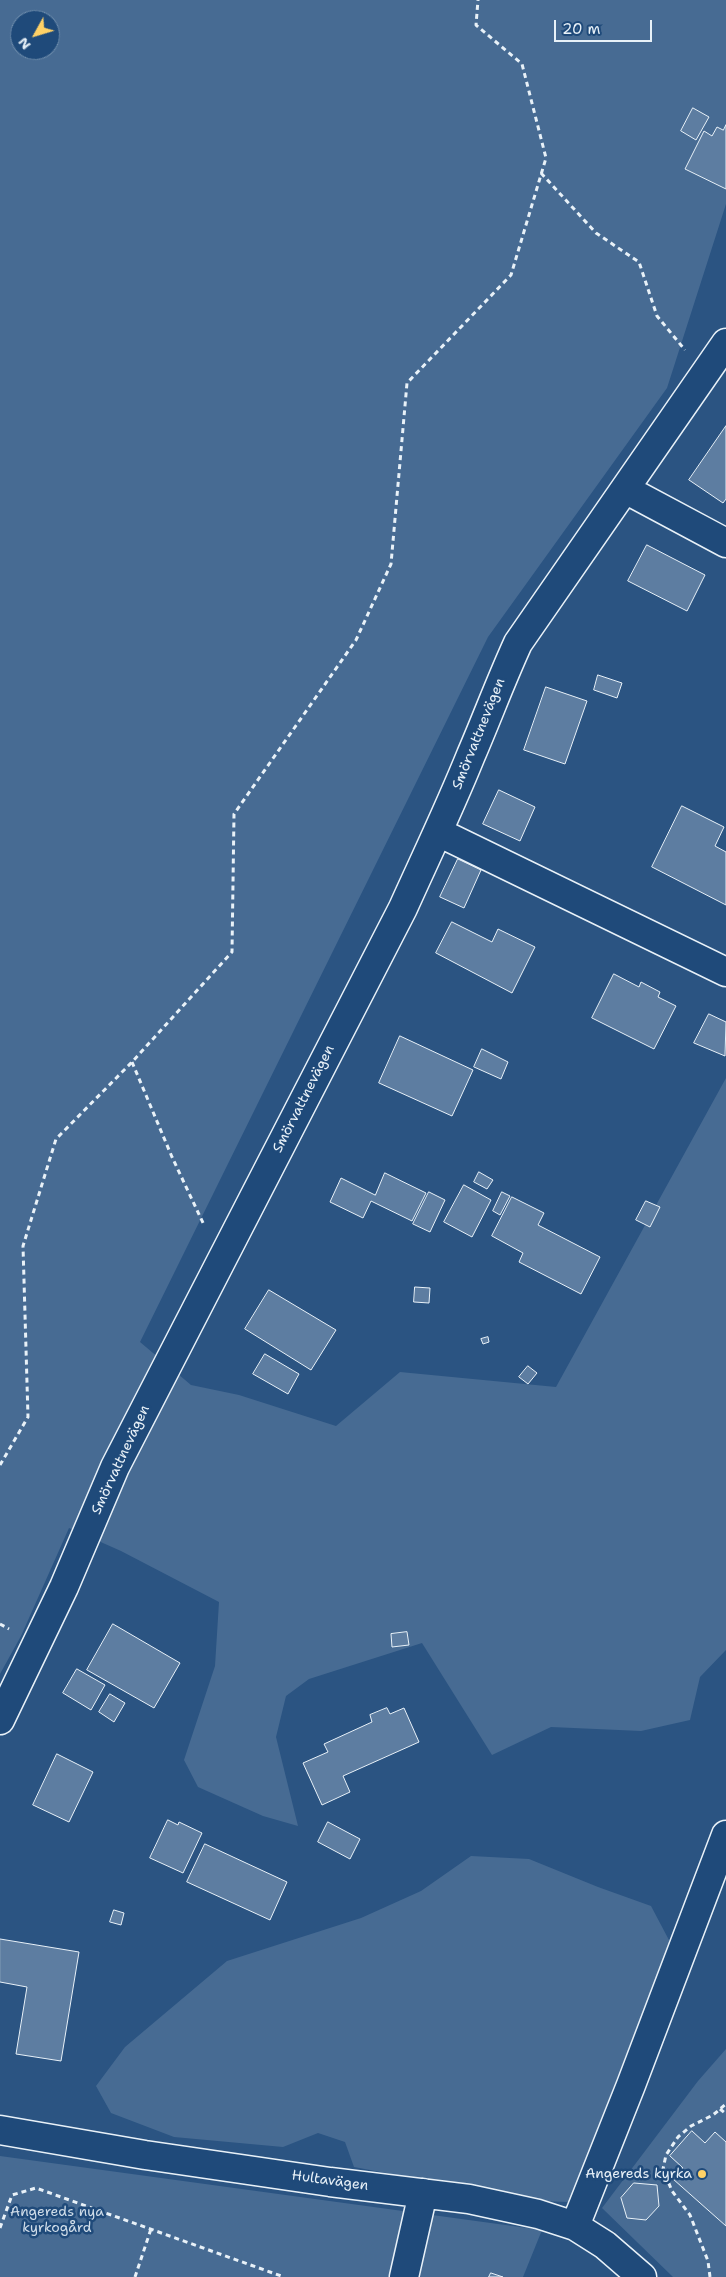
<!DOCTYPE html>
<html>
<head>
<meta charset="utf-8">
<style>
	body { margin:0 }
	#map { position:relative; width:726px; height:2277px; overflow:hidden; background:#2b5482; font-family:"Shantell Sans",sans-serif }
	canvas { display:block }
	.north { position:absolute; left:10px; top:10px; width:50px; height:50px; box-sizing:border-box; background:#1f4a7a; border:1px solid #6f8dac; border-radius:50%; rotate:231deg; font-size:14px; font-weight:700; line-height:20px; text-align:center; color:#e8f1f8 }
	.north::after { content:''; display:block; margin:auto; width:18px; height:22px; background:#ffd166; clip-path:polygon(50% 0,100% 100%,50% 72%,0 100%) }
	.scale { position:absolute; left:554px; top:20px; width:98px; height:22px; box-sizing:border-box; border:2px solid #e8f1f8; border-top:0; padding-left:6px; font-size:15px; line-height:18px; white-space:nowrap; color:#e8f1f8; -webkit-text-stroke:4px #1f4a7a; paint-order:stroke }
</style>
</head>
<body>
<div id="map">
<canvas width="726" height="2277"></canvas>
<div class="north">N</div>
<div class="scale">20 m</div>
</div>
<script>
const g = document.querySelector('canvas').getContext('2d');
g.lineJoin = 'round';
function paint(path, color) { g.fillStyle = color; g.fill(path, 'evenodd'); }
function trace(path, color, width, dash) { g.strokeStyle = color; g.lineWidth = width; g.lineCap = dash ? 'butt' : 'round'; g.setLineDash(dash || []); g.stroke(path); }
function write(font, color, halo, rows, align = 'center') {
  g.font = font + ' "Shantell Sans",sans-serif'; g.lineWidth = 5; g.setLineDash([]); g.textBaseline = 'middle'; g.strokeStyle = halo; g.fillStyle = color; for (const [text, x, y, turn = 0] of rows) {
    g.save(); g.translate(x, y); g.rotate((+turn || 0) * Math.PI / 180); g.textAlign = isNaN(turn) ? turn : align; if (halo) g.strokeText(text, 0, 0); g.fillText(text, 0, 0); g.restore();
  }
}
paint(new Path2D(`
	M0 0H726V204L667 388 488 637 140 1342 191 1385 239 1395 336 1426 400 1372 556 1387 726 1078V1650L700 1677 690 1720 641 1731 551 1727 492 1755 422 1643 309 1679 286 1696 276 1737 298 1826 263 1816 198 1787 184 1760 215 1666 219 1602 121 1551 69 1528 21 1636 0 1674ZM20 20H50V50H20Z
	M471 1856 529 1859 598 1887 651 1906 670 1942 569 2202 535 2201 354 2167 345 2142 318 2133 283 2147 174 2137 111 2113 96 2086 125 2047 227 1961 361 1918 421 1891Z
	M726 2049V2277H673L602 2208 698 2081Z
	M0 2156 542 2230 523 2277H0Z`), '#476b93');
const building = new Path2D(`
	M693 108 709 117 696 140 681 131Z
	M726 125V189L685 169 704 131 712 136 717 127 723 130Z
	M726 426V499L723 503 689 480Z
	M647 545 705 575 687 611 628 581Z
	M598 675 622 683 617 698 594 690Z
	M546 687 587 701 565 764 524 750Z
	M499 790 535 807 520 841 483 824Z
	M682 806 724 827 715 846 726 852V905L652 867Z
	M458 859 481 870 464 908 440 897Z
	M452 922 492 942 498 929 535 947 512 993 436 953Z
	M614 974 639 987 641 982 660 992 658 997 676 1006 654 1049 592 1018Z
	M709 1014 726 1022 725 1056 694 1043Z
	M400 1036 473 1070 452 1116 379 1083Z
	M482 1049 508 1062 501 1079 474 1067Z
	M479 1172 493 1180 487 1189 474 1182Z
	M385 1173 426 1193 412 1221 371 1201 363 1218 330 1202 341 1178 375 1195Z
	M464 1185 491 1200 472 1237 444 1222Z
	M429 1192 445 1200 430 1232 413 1224Z
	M502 1192 510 1196 500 1215 493 1211Z
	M512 1197 544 1213 538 1225 600 1257 581 1294 519 1262 523 1253 492 1236Z
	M646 1201 660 1207 650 1227 636 1220Z
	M415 1287 430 1288 429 1303 414 1302Z
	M269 1290 336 1330 311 1370 245 1329Z
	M488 1337 489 1342 483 1344 481 1339Z
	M265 1354 299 1374 288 1394 253 1374Z
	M528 1366 537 1373 528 1384 519 1377Z
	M113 1624 180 1663 154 1708 87 1670Z
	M407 1632 409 1645 392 1647 391 1634Z
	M77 1669 105 1685 91 1710 63 1693Z
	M110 1694 125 1703 114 1722 99 1712Z
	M387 1708 390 1714 404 1708 419 1742 343 1776 350 1792 322 1805 303 1763 328 1752 324 1744 372 1722 370 1715Z
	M57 1754 93 1772 69 1822 33 1805Z
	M168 1820 178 1825 179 1822 202 1833 183 1873 150 1858Z
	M328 1822 360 1839 350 1859 318 1842Z
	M205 1844 287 1882 270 1920 187 1882Z
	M114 1910 124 1913 121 1925 110 1922Z
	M0 1939 79 1952 61 2061 16 2054 27 1987 0 1982Z
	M692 2131 705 2143 715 2132 726 2142V2226L673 2179 683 2168 670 2156Z
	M634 2183 657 2185 659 2206 646 2220 627 2218 621 2198Z
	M491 2273 503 2277H489Z`);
paint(building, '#5d7da1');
trace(building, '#e8f1f8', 1);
const minor = new Path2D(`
	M625 489 726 543
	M438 832 726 972
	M0 1720 64 1587 115 1467 403 908C426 857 450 807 471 755 487 718 501 680 518 643L726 343
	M0 2130 145 2155 330 2182 469 2199 538 2214 575 2226 605 2245 642 2277
	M575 2226 631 2085 726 1835
	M404 2277 423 2193`);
trace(minor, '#e8f1f8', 31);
trace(new Path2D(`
	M541 173 596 233 639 262 657 316 685 350
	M132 1062 172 1157 204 1225
	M0 1465 28 1417 23 1246 56 1139 132 1062 232 952 234 814 356 640 391 564 407 383 511 275 546 158 522 64 476 25 478 0
	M0 1624 9 1629
	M720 2109 726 2114
	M0 2228 12 2195 36 2188 284 2277
	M135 2277 151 2229
	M710 2277 708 2261 690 2215 672 2191 663 2169 666 2155 678 2137 691 2126 713 2115 726 2104`), '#e8f1f8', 3, [5, 4]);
trace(minor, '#1f4a7a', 28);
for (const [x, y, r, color] of [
	[702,2174,5,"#ffd166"]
]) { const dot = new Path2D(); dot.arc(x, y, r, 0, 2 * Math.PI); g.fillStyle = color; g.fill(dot); trace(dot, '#1f4a7a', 2); }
write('14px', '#e8f1f8', '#1f4a7a', [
	["Smörvattnevägen",479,734,-68],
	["Smörvattnevägen",304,1099,-63],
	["Smörvattnevägen",121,1460,-65],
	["Hultavägen",330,2181,8]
]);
write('14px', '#e8f1f8', '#1f4a7a', [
	["Angereds kyrka",692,2174]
], 'right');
write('14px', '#d0dde9', '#1f4a7a', [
	["Angereds nya",57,2212],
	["kyrkogård",57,2228]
]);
</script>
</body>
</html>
